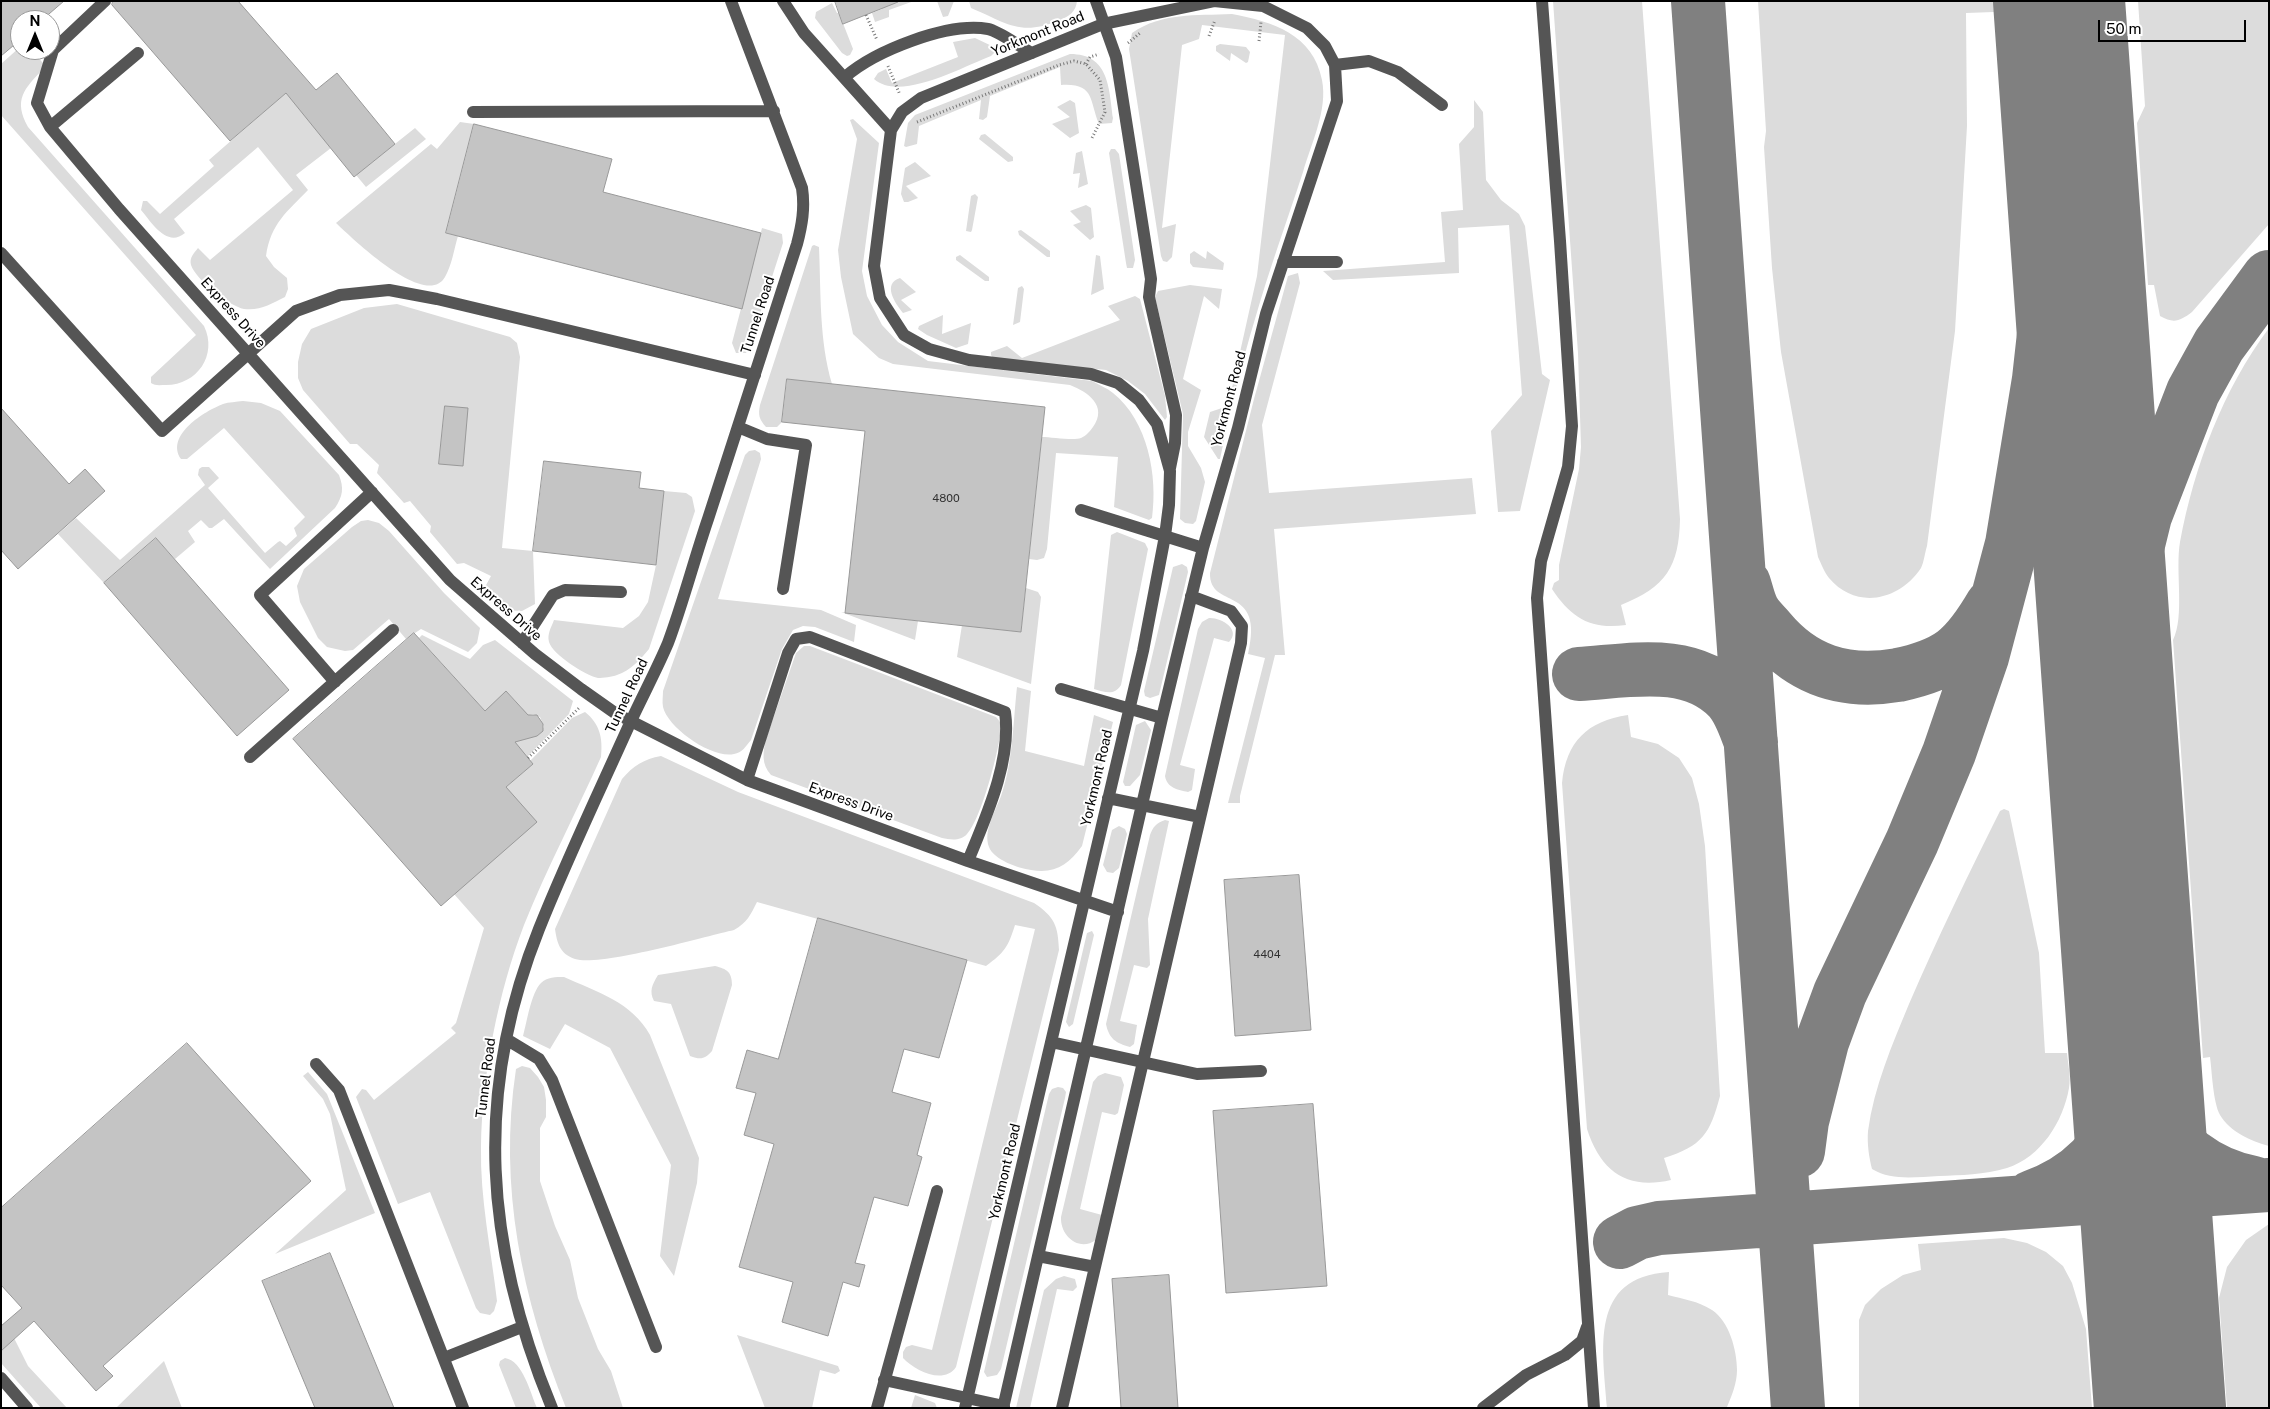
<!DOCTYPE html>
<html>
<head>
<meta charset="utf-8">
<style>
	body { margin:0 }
	#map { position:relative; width:2270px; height:1409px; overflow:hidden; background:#fff; font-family:"Public Sans",sans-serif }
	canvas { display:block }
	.frame { position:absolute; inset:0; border:2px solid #000; pointer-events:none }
	.north { position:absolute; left:10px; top:10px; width:50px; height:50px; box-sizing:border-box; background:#fff; border:1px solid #999; border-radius:50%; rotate:0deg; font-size:14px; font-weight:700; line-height:20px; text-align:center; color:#000 }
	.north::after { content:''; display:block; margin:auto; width:18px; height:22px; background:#000; clip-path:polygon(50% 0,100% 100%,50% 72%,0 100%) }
	.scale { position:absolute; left:2098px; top:20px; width:148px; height:22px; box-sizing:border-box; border:2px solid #000; border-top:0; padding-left:6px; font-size:15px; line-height:18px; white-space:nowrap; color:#000; -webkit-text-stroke:4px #fff; paint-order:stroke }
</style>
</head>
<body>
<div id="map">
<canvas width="2270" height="1409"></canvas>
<div class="frame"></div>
<div class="north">N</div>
<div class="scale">50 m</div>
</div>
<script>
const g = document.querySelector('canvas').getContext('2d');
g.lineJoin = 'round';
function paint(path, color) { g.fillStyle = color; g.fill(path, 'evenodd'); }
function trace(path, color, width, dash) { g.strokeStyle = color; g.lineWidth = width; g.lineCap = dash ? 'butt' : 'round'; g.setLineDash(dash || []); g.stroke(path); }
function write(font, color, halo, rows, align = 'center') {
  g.font = font + ' "Public Sans",sans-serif'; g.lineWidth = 4; g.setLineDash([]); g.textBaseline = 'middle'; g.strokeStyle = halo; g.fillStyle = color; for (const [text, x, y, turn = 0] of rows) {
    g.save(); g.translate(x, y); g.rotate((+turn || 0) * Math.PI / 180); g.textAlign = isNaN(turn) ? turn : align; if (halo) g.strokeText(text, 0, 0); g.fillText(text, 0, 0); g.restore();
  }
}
paint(new Path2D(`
	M880 1H914L889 10V17L875 22 872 13 882 9Z
	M937 1H954L948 16 943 17Z
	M969 1H1077C1076 12 1069 16 1060 20 1020 37 1007 23 971 8Z
	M1553 1H1642L1680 519C1679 567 1666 587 1621 605L1626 625C1591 630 1571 618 1552 589L1554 583 1559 580V565L1579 469 1581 447 1578 353Z
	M1758 1H1993L1994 12 1966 13 1967 126 1955 331 1927 546C1925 552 1924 562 1921 568 1899 601 1856 610 1829 578 1824 572 1821 563 1818 557L1781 352 1772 268 1764 147 1766 131Z
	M2138 1H2269V224L2192 312C2180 321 2174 324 2160 316L2154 285H2148L2137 123 2145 106Z
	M832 3 837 13H839L853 49 850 55 847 56 842 53 815 18 816 12Z
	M1232 14C1273 22 1313 34 1322 80 1328 110 1311 144 1303 172 1287 221 1269 270 1255 319 1241 365 1230 412 1220 459H1218L1204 437 1210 412 1228 406 1257 276 1285 35 1202 25 1199 39 1182 45 1162 228 1176 224 1172 257 1167 262 1163 261 1161 256 1129 49 1132 33C1163 12 1195 16 1232 14Z
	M975 38 994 47V53L991 56C962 67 900 102 874 79L878 73 886 69 892 83 958 57 953 42Z
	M1220 44 1246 47 1250 52 1248 62 1246 63 1231 53 1230 61 1216 51V46Z
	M20 47V50H31L43 63V69C24 89 13 100 28 127L204 326C218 355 197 385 166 385 160 385 155 386 151 383V377L196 335 1 115V64Z
	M1070 54C1109 54 1109 88 1113 118L1112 123 1099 124C1089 100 1095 83 1061 85L1060 67 990 96 987 117 983 120 979 119 981 100 919 126 917 144 906 147 904 146 908 123 915 115Z
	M304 77 331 148 296 175 308 190C287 212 271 223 266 256L274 267 287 278 288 289 285 297C271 304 260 311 244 309 229 306 196 280 191 265 189 258 194 253 198 248L210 260 293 190 258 147 174 219 185 233C167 248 152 223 141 210L143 201H147L160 214 214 166 209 160Z
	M1070 100 1075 103 1079 133 1070 138 1052 124 1070 117 1057 107Z
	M1474 100 1483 112 1486 180 1501 200 1519 214 1525 226 1542 374 1550 380 1520 511 1498 512 1491 431 1522 395 1509 225 1458 228 1459 273 1333 280 1323 271 1445 262 1441 212 1463 210 1459 144 1474 127Z
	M853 119 879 143 862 271 867 296 882 325 898 342 928 361 1092 381C1099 385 1107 388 1113 393 1148 421 1158 476 1152 518L1149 520 1114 507 1118 457 1056 453 1047 549 1044 558 1037 560 1029 559 1042 437C1051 437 1074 441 1081 438 1086 436 1090 431 1093 427 1108 406 1088 392 1070 385L893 364 879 358 853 334 841 277 838 250 857 139 850 120Z
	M460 122 474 124 446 233 458 236C454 249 452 265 445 277 426 310 352 238 336 223L431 144 437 149Z
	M415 128 426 139 366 187 356 175Z
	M985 134 1013 157V161L1008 162 979 139 981 135Z
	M1111 149H1115L1119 154 1135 260 1133 268H1127L1126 263 1109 153Z
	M1082 151 1088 184 1078 188 1080 173 1073 174 1076 153Z
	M915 162 931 176 906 186 918 198 908 202H904L901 194 905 168Z
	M975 194 978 197 972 230 971 232 966 231 971 196Z
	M1086 205 1091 208 1094 237 1090 240 1073 225 1081 222 1070 211Z
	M762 228 782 234 783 243 749 348 746 353H736L732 343Z
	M1021 230 1050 251V257H1047L1019 235 1018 231Z
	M814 245 819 247C821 293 819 340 832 384L787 379 782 422 777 427H766C759 419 758 415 760 405L812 246Z
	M1194 251 1206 259 1207 251 1224 263 1223 270 1193 267 1190 263V254Z
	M960 255 989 277V281H985L956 260V257Z
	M1096 255 1100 256 1104 289 1091 295Z
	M1298 273 1300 283 1262 425 1269 493 1472 478 1476 514 1274 529 1285 655H1275L1240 796V803H1228L1265 658 1248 654C1265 583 1209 611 1210 573L1254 399 1288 276Z
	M900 278 916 292 901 300 912 310 903 313C895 303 882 284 900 278Z
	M1190 285 1222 289 1219 309 1204 296 1183 379 1201 390 1188 432V446L1201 468 1205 482 1196 521 1193 524 1185 523 1180 519 1183 414 1155 297 1158 291Z
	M1022 286 1024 289 1020 322 1013 325 1018 288Z
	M1135 296 1140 299 1165 396 1167 417 1165 420 1145 394 1128 381 1106 370 993 358 991 355V352L1007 346 1022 358 1120 320 1108 306Z
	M397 304 510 337 517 343 520 357 502 548 533 551 535 604 522 611 503 610 486 594 485 587 491 576 464 563 457 564 430 532 431 526 410 501 404 503 377 473 379 465 357 444H350L303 390 298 378V362L302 344 311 329 364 308Z
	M943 315 942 334 971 323 968 344 956 348 927 335 918 329 919 326Z
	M2269 328V1146C2251 1141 2230 1132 2220 1115 2213 1102 2212 1072 2210 1057L2203 1058 2173 640C2185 616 2175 571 2180 542 2194 467 2223 389 2269 328Z
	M243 401 261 403 280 411 339 475C344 488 343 496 335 508L270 569 224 519 212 528H209L201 520 188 531 195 542 175 559 156 538 104 583 58 534 76 518 120 560 205 485 198 475 199 469 202 467H209L219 478 208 488 265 553 278 542 280 541 286 546 297 536 294 528 305 517 224 428 187 459H181C165 435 205 411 223 404 229 402 236 402 243 401Z
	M755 450 760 453 761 459 718 599 821 610 856 625 854 642 815 627 803 626 793 630 782 649 751 740C746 746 742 753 734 754 712 759 668 728 663 707 662 702 663 696 663 691L745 455 749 451Z
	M664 491 686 493 692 497 695 511 649 649C640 660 631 670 617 675 612 677 603 678 598 678 585 675 553 655 549 642 547 634 551 628 554 620L623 628 639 616 648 602 656 565Z
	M368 520 379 523 389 531 444 593 480 628 477 643 468 652 421 629 406 639 389 619 353 650 345 651 327 647 318 638 300 602 297 586 304 569 352 527 361 521Z
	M1117 532 1145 543 1148 549 1121 685C1114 696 1105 692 1094 689L1111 535Z
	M1182 564 1187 567 1188 572 1159 695 1150 698 1145 696 1144 691 1173 567Z
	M1026 588 1038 592 1041 597 1031 684 957 657 962 625 1021 632Z
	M841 612 918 621 915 640Z
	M1209 618C1220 617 1242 629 1229 642L1214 638 1180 765 1195 769 1192 790 1188 792C1178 790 1167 788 1165 776L1198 629 1202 622Z
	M422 635 470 659 483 645 495 640 573 701 569 714 527 757 419 638ZM507 692 522 708 495 702ZM533 714 540 717 544 727 537 736 530 737 526 716Z
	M804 646H810L996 717C999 720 1001 723 1001 727 1000 748 981 820 967 834 961 841 951 840 942 838L771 775C761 764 763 752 766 739L796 653Z
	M1017 687 1031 691 1025 751 1084 766 1094 715 1113 722 1082 846C1068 865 1055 874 1031 870 1018 868 994 860 989 847 983 831 995 812 1001 796 1013 762 1013 723 1017 687Z
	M585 712C600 724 603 738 601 757 576 813 547 868 524 925 498 993 482 1075 481 1147 480 1199 491 1249 497 1301L494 1311 490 1315 480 1313 476 1308 430 1192 398 1204 356 1097 362 1089 366 1090 374 1100 456 1033 451 1028 456 1023 484 928 454 894 506 787 533 764 530 761 572 718Z
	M1628 715 1631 737 1658 744 1679 758 1692 778 1699 804 1705 846 1720 1096C1710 1134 1702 1146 1664 1158L1671 1180C1627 1190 1601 1172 1587 1129L1562 783C1566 742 1587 721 1628 715Z
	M1145 721 1151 730 1140 775 1130 786H1125L1123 782 1136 725Z
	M661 756 738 792 1034 903C1055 917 1058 926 1059 950L956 1367C944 1385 915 1371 903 1358V1352L906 1347 912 1345 932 1350 1035 929 1015 925C1008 947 1005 952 986 966L757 902C751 914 747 923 734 930 703 937 600 967 575 959 560 954 557 943 555 929L622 779C633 766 644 759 661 756Z
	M2004 809 2009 811 2039 953 2045 1053H2067C2068 1064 2071 1077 2069 1088 2063 1122 2041 1157 2007 1168 1984 1175 1961 1175 1939 1176 1915 1177 1892 1181 1872 1169 1869 1157 1867 1144 1868 1131 1874 1087 1892 1045 1909 1004 1937 939 1968 875 2000 811Z
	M1165 820 1169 821 1148 919 1150 965 1147 968 1134 965 1120 1021 1137 1025 1134 1044 1130 1047C1116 1043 1109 1039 1106 1024L1150 835C1153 827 1156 823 1165 820Z
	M1119 826 1125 829 1127 834 1119 868 1113 873 1107 872 1103 865 1112 830Z
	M1092 931 1094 935 1073 1024 1069 1027 1066 1022 1087 933Z
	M715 966C727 969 732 972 732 985L712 1051C705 1059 701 1060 690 1056L671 1004 654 1001C649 991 652 985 658 975Z
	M564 977C597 992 632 1002 650 1035L699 1158 697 1183 674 1276 660 1256 671 1165 610 1048 565 1024 550 1049 523 1036C527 1022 531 993 541 983 547 977 556 977 564 977Z
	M522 1066 530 1068 538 1077 544 1087 546 1100V1117L540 1128V1181L555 1226 570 1260 578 1298 598 1349 611 1371 623 1408H566C522 1298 498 1187 516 1069Z
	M308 1072 327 1094 375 1213 275 1254 346 1190 330 1114 323 1099 303 1076Z
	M1105 1073 1121 1077 1124 1085 1118 1113 1115 1115 1102 1112 1080 1209 1102 1215 1096 1240C1079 1252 1060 1236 1061 1217L1093 1082 1098 1076Z
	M1058 1087 1063 1088 1066 1092 1065 1098 1001 1369 997 1375 987 1377 984 1372 1049 1094 1052 1089Z
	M2269 1224V1408H2227L2219 1298 2227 1267 2246 1240Z
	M2004 1238 2027 1243 2046 1252 2063 1266 2072 1283 2086 1329 2092 1408H1859V1320L1865 1305 1881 1289 1903 1275 1921 1270 1918 1244Z
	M1669 1272 1668 1295C1683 1299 1698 1301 1712 1310 1729 1321 1737 1350 1737 1370 1737 1383 1732 1395 1727 1407L1607 1408C1603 1350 1588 1277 1669 1272Z
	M1064 1276 1075 1279 1077 1287 1073 1291 1057 1289 1030 1408H1016L1044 1290 1056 1279Z
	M737 1335 838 1366 840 1371 835 1374 820 1370 812 1408H765Z
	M14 1338 28 1366 67 1408H41L1 1363V1343Z
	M505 1358C523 1361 530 1392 537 1408H516L499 1365 500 1361Z
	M164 1361 182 1408H116Z
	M915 1395 935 1403 937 1408H911Z`), '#dcdcdc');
trace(new Path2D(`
	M1698 1 1798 1408
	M1744 584C1747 593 1749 604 1754 612 1758 619 1764 624 1769 630 1803 671 1845 684 1898 675 1917 671 1938 665 1954 653 1970 641 1982 622 1992 605
	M1579 674C1629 671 1690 657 1729 698 1740 710 1745 727 1751 742
	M2113 735 2129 581 2145 516 2193 392 2219 345 2269 277
	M2135 1052C2139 1068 2142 1086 2148 1101 2167 1145 2209 1175 2254 1183
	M1798 1151 1802 1121 1822 1042 1840 993 1912 842 1949 753 1982 657 2012 544 2039 379 2049 289 2063 45
	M2032 1197C2079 1181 2113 1147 2128 1100 2133 1084 2133 1066 2135 1050
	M1620 1242 1637 1233 1659 1228 2269 1185`), '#808080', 54);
trace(new Path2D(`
	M2059 1 2160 1408`), '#808080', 132);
const building = new Path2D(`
	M1 1H64L42 20H20V40L1 56Z
	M113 1H238L316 90 337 73 395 144 354 177 286 93 230 141 112 5Z
	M835 1H898V2L843 24Z
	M474 124 612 159 603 192 761 233 742 309 446 233Z
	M787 379 1045 407 1021 632 845 613 865 431 782 422Z
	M445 406 468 408 463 466 439 464Z
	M1 408 69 484 85 469 105 491 18 569 1 550Z
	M544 461 641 472 639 488 664 491 656 565 533 551Z
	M156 538 289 690 237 736 104 583Z
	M414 633 485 711 506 691 528 715H537L543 724V731L537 736 515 742 533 764 506 787 537 822 441 906 293 739Z
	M1299 875 1311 1030 1235 1036 1224 880Z
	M818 918 967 960 939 1058 904 1049 892 1092 931 1103 917 1155 922 1157 908 1206 874 1197 855 1263 865 1265 859 1287 843 1282 828 1336 782 1322 793 1282 739 1267 774 1144 744 1135 756 1093 736 1088 747 1050 778 1059Z
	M187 1043 311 1181 103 1366 113 1376 96 1391 34 1321 1 1351V1326L22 1308 1 1285V1208Z
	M1313 1104 1327 1286 1226 1293 1213 1111Z
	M330 1253 394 1408H315L262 1281Z
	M1169 1275 1178 1408H1121L1112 1279Z`);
paint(building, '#c4c4c4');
trace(building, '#999', 1);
trace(new Path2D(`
	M866 15 877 40
	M1209 36 1215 20
	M1259 41 1261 22
	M1128 43 1140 33
	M1086 64 1090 57 1099 54
	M888 66 900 95
	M917 122 1059 65 1074 61 1086 64 1100 80 1105 112 1091 140
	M528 758 579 708`), '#777', 3, [1, 2.5]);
trace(new Path2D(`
	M105 1 53 50 37 103 50 127 119 209 450 580 535 654 581 689 615 713 747 780 968 861 1118 912
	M783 1 804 33 891 130
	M1096 1 1116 57 1151 279 1149 297 1176 415 1175 443 1170 468
	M1542 1 1560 241 1572 426 1568 467 1541 561 1537 598 1594 1408
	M1335 65 1369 61 1398 72 1442 105
	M845 77C875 51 947 22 988 29 999 31 1020 47 1032 53
	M473 112 774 111
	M50 127 138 53
	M1 253 162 431 296 311 340 295 389 290 437 299 755 375
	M1283 262H1337
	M738 427 767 439 806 445 783 589
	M1081 510 1203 548
	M522 643 553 595 565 590 621 592
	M335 682 260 595 372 492
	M1061 689 1162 718
	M250 757 393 630
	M747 780 788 653 796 639 810 637 1005 712C1012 760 986 817 968 861
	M1108 798 1200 817
	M506 1039 539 1059 552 1080 656 1347
	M1051 1042 1197 1074 1261 1071
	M316 1064 339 1090 463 1408
	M1038 1256 1095 1267
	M444 1358 522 1327
	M1 1378 27 1408
	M884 1380 1004 1406
	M552 1408C485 1246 473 1094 539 929 567 859 600 790 631 721 643 695 657 669 668 643 683 603 694 560 708 519 737 428 767 336 797 244 802 225 805 208 802 188L731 1
	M877 1408 937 1191
	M965 1408 1143 651 1165 536 1169 505 1170 471 1157 424 1139 400 1118 383 1091 374 969 360 929 349 904 335 880 298 874 266 891 130 902 112 921 98 1103 24 1214 1 1263 6 1307 28 1325 46 1335 65 1337 101 1266 314 1238 428 1203 548 1162 718 1003 1408
	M1062 1408 1241 643 1242 626 1231 611 1191 596
	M1483 1408 1526 1375 1565 1355 1582 1341 1587 1327`), '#555', 12);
write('11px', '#313131', null, [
	["4800",946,499],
	["4404",1267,955]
]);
write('14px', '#000', '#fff', [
	["Yorkmont Road",1038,34,-22],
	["Express Drive",233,313,48],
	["Tunnel Road",758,315,-72],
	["Yorkmont Road",1229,399,-75],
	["Express Drive",506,609,41],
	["Tunnel Road",627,696,-65],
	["Yorkmont Road",1097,778,-77],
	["Express Drive",851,802,20],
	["Tunnel Road",486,1078,-83],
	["Yorkmont Road",1005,1172,-77]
]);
</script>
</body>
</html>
